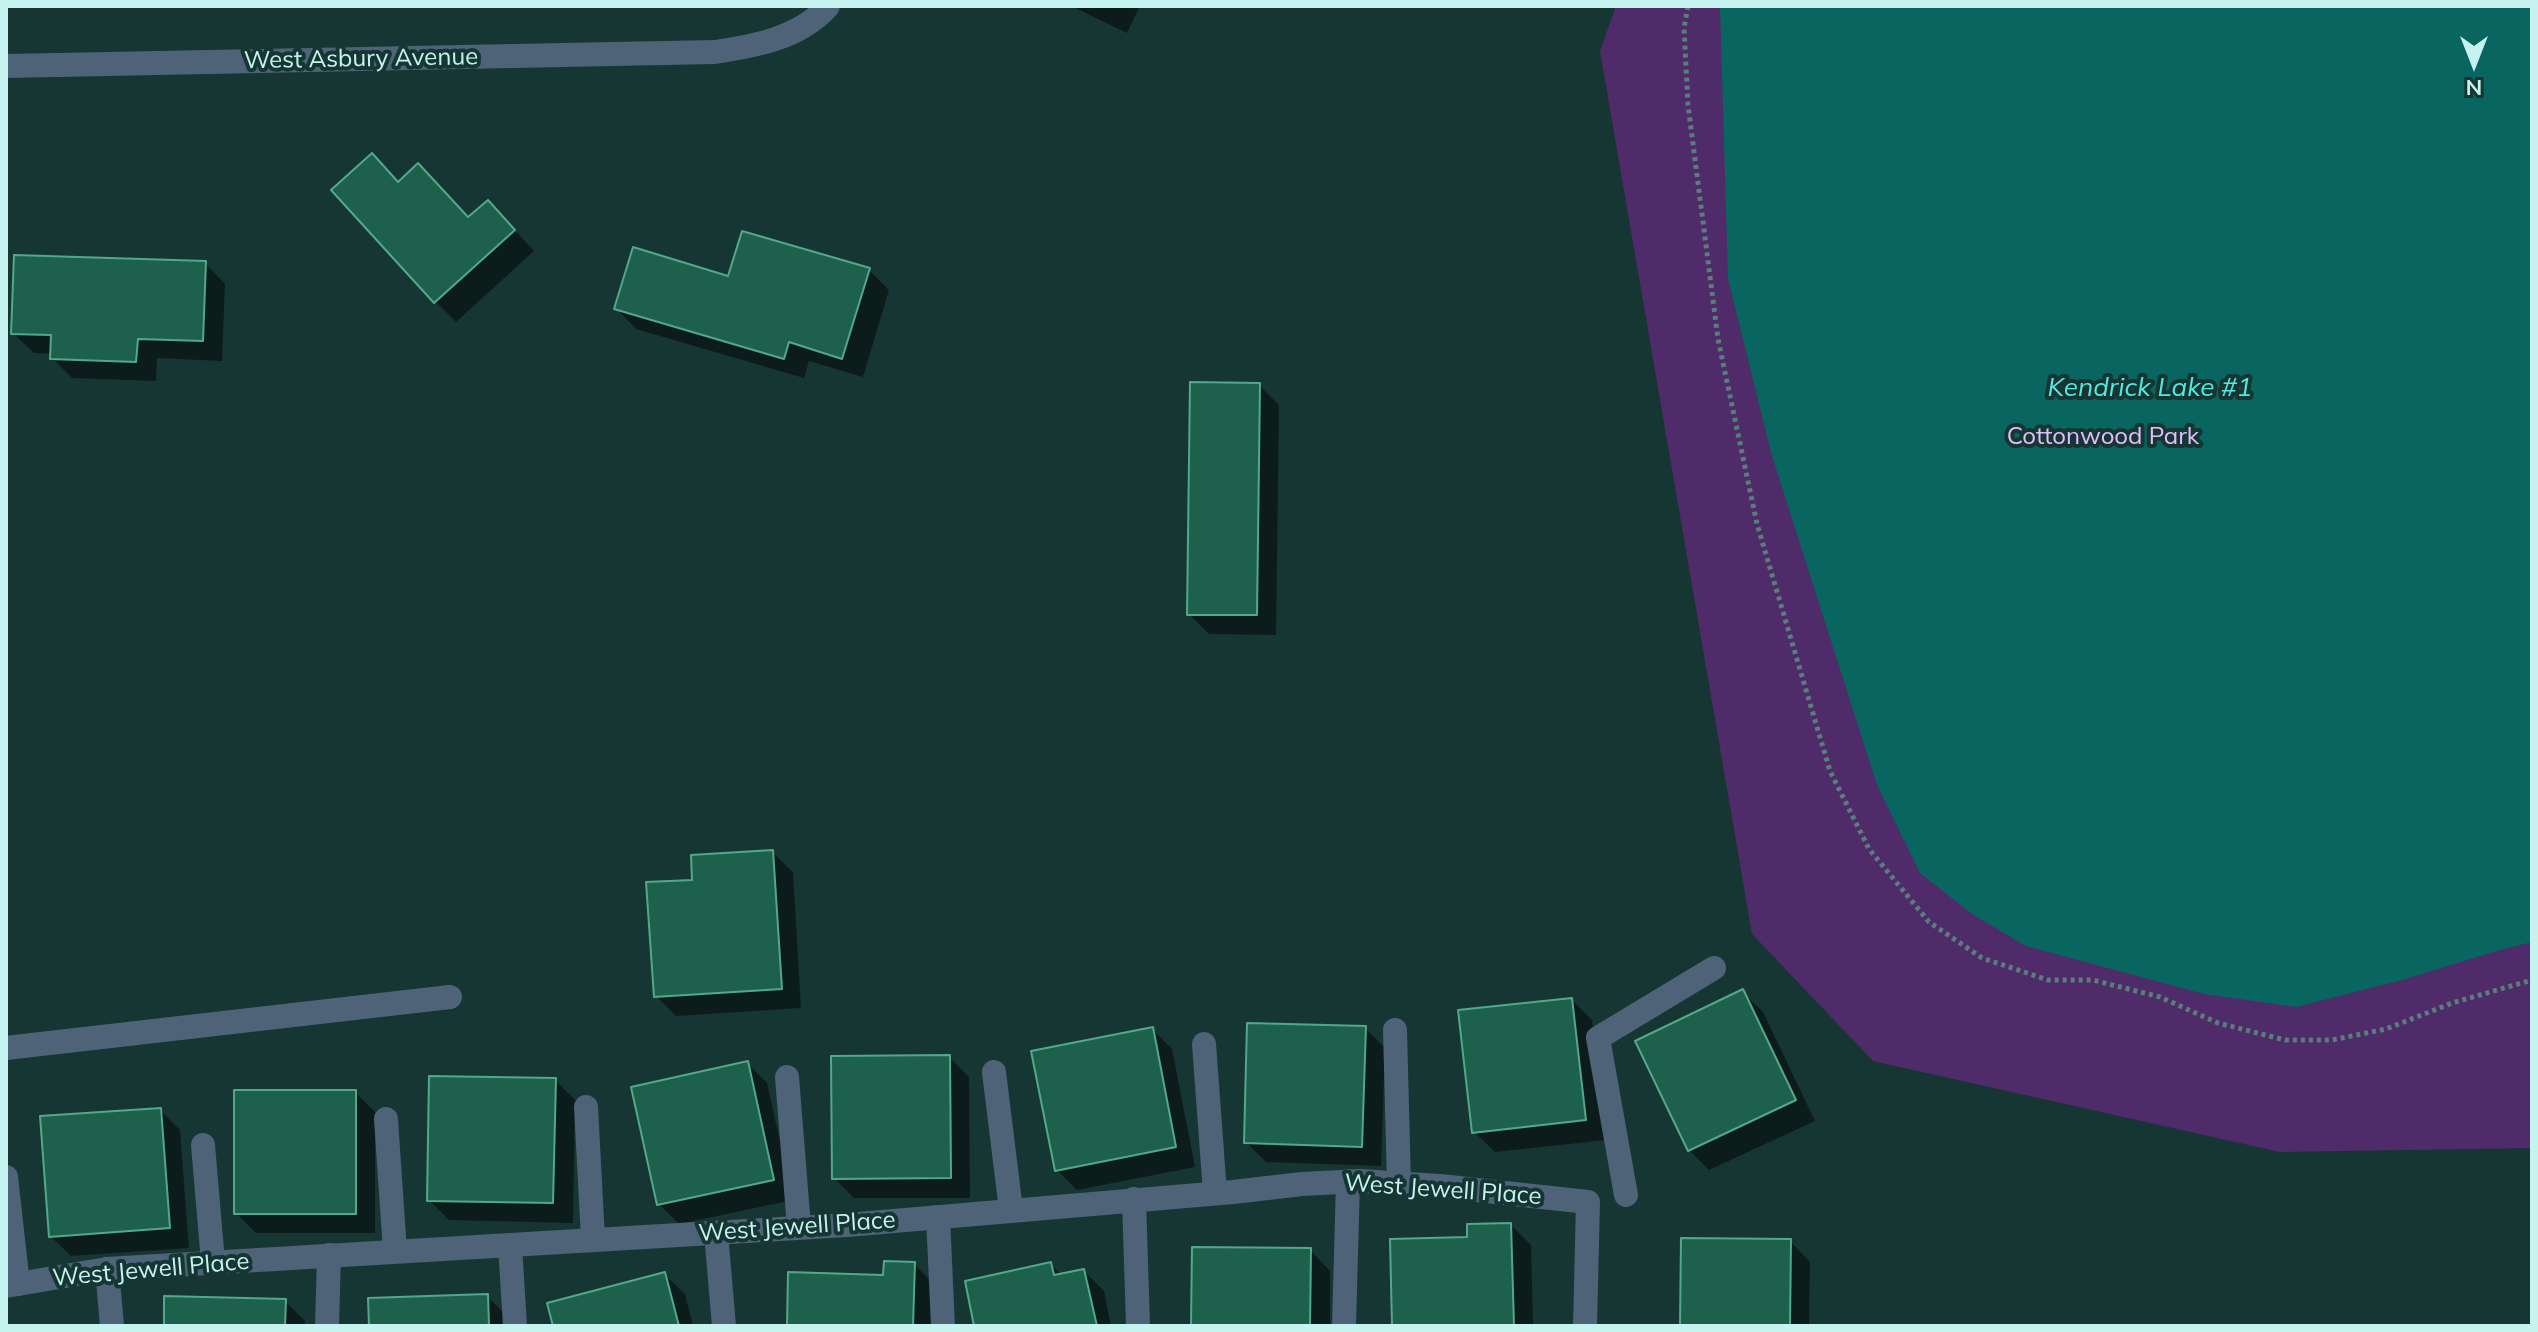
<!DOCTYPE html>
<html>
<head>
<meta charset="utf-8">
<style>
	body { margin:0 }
	#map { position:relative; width:2538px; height:1332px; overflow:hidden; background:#163633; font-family:Mulish,sans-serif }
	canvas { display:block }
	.frame { position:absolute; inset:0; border:8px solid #c6f3ef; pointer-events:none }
	.north { position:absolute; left:2434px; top:24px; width:80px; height:80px; -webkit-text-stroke:6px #163633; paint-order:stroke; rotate:180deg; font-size:22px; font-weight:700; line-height:32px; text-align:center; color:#c6f3ef }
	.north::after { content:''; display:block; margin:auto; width:28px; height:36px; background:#c6f3ef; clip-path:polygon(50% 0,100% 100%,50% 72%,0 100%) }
</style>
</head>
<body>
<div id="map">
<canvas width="2538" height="1332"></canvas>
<div class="frame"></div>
<div class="north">N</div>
</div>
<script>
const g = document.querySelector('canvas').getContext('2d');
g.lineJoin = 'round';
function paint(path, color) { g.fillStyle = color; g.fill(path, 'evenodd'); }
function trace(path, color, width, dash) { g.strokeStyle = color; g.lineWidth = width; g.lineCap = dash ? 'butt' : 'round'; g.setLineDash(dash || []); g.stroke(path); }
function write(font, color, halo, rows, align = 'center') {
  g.font = font + ' Mulish,sans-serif'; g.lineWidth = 8; g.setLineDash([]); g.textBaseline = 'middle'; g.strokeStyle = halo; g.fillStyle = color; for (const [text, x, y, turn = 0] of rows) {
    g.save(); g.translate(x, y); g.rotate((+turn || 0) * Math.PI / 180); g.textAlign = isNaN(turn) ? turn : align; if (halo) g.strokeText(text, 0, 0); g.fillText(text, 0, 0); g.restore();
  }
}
paint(new Path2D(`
	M1616 6H2532V1148L2280 1152 1873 1061 1752 934 1600 51Z`), '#4f2b6a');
paint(new Path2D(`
	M1720 6H2532V942L2500 950 2402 980 2296 1007 2204 994 2026 946 1972 914 1920 873 1877 785 1772 456 1728 279Z`), '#096560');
paint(new Path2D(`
	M1071 6H1140L1127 33Z
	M469 219 508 223 534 251 456 322 436 302Z
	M205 263 225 284 222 361 157 358 156 381 72 378 52 358V354L34 353 13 333Z
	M869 270 889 290 863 377 809 361 804 378 636 329 616 308 729 278Z
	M1259 385 1279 405 1276 635 1209 634 1189 614Z
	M772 852 793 872 801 1008 676 1016 656 996 695 881Z
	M1742 992 1763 1012 1815 1121 1709 1170 1689 1150Z
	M1572 1000 1592 1020 1606 1140 1495 1152 1474 1132Z
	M1365 1028 1385 1048 1381 1166 1266 1162 1246 1142Z
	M1152 1029 1172 1049 1195 1167 1077 1190 1057 1170Z
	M949 1057 969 1077 970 1198H854L834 1178Z
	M747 1063 767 1083 793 1200 679 1224 659 1204Z
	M555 1080 575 1100 573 1223 449 1220 429 1200Z
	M355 1092 375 1112V1233H256L236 1213Z
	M160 1110 180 1130 189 1248 71 1256 50 1236Z
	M1511 1225 1531 1245 1533 1326H1394L1469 1239Z
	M1790 1241 1810 1262 1809 1326H1682Z
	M1310 1250 1330 1271V1326H1193Z
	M914 1264 934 1284 933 1326H789Z
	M1051 1264 1062 1276 1084 1271 1104 1291 1111 1326H976Z
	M664 1274 685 1294 693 1326H555Z
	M487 1296 508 1317V1326H371Z
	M285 1301 305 1321V1326H166Z`), '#0007');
const building = new Path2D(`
	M372 153 398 182 418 163 468 217 488 200 515 230 434 303 331 190Z
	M742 231 870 268 842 359 789 342 784 359 614 309 633 247 728 276Z
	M14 255 206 261 203 341 138 339 136 362 50 359 51 335 11 334Z
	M1190 382 1260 383 1257 615H1187Z
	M773 850 782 989 654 997 646 882 692 880 691 855Z
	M1743 989 1796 1100 1688 1151 1635 1041Z
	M1572 998 1586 1120 1472 1133 1458 1010Z
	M1247 1023 1366 1026 1362 1147 1244 1143Z
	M1153 1027 1176 1147 1055 1171 1031 1051Z
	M950 1055 951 1178 832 1179 831 1056Z
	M748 1061 774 1180 657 1205 631 1087Z
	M429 1076 556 1078 553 1203 427 1201Z
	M234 1090H356V1214H234Z
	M161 1108 170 1228 49 1237 40 1116Z
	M1511 1223 1514 1326H1392L1390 1239 1467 1237V1224Z
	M1681 1238 1791 1239 1790 1326H1680Z
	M1192 1247 1311 1248 1310 1326H1191Z
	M884 1261 915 1262 913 1326H787L788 1272 883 1275Z
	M1051 1262 1054 1275 1084 1269 1097 1326H974L965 1281Z
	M665 1272 679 1326H553L547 1303Z
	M488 1294 489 1326H369L368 1298Z
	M164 1296 286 1299 285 1326H164Z`);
paint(building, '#1d604c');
trace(building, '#53a88b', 2);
trace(new Path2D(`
	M1688 6 1684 28 1688 105 1718 339 1757 524 1830 771 1869 849 1929 922 1982 958 2048 980H2093L2160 997 2218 1023 2285 1040H2332L2386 1029 2452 1003 2532 980`), '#597e7b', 5, [4, 4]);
trace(new Path2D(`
	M1395 1030 1399 1184
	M1204 1044 1215 1193
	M6 1048 450 997
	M994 1072 1011 1210
	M787 1077 799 1227
	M586 1107 593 1239
	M386 1119 395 1251
	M203 1145 213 1262
	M6 1177 18 1284
	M1626 1195 1598 1038 1714 968
	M1134 1199 1138 1326
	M938 1217 943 1326
	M716 1233 724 1326
	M510 1245 515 1326
	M107 1269 112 1326
	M327 1326 329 1255
	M1344 1326 1348 1181`), '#4e6378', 24);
trace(new Path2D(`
	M6 66 715 52C755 46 800 38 828 6
	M6 1286 107 1269 847 1225 1233 1192 1302 1184 1360 1181 1440 1186 1588 1202 1585 1326`), '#4e6378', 24);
write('24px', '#c6f3ef', '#163633', [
	["West Asbury Avenue",361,59,-1],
	["West Jewell Place",1443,1190,4],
	["West Jewell Place",797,1227,-4],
	["West Jewell Place",151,1270,-5]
]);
write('24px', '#e1beff', '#163633', [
	["Cottonwood Park",2103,437]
]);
write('italic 26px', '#52eae0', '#163633', [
	["Kendrick Lake #1",2150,388]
]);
</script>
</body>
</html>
